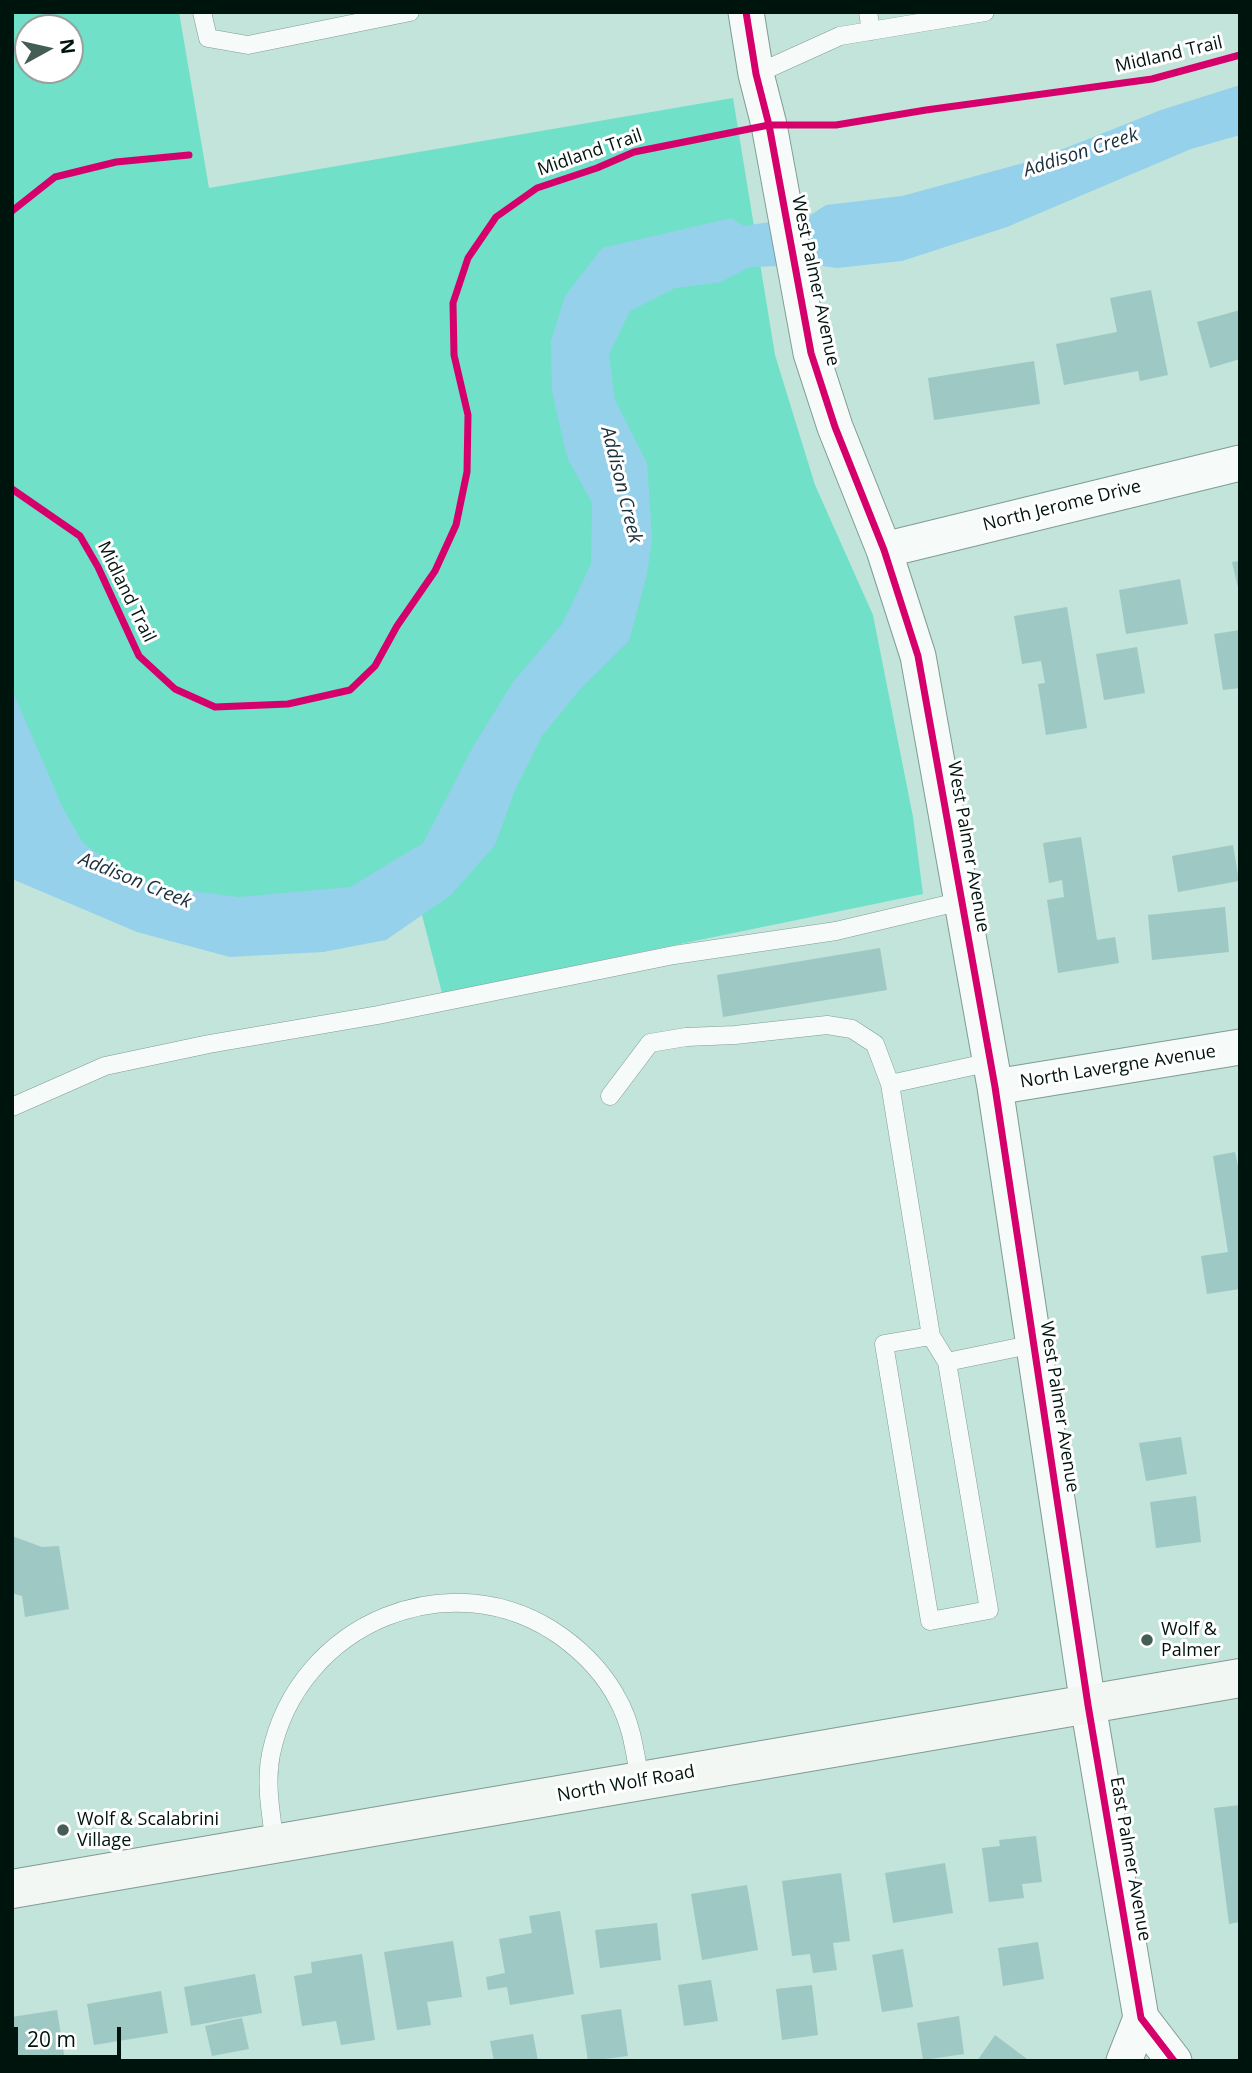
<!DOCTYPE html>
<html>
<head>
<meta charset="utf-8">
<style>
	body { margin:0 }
	#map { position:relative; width:1252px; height:2073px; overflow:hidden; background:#c2e4da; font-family:"Open Sans",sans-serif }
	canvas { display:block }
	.frame { position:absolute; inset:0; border:14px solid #00140e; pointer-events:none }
	.north { position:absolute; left:14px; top:14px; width:70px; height:70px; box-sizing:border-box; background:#fff; border:2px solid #99a19f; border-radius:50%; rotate:82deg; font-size:19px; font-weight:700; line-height:28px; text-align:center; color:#00140e }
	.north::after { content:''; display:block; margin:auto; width:24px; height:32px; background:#445d55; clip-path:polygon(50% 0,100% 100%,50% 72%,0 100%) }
	.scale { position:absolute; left:14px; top:2027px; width:107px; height:32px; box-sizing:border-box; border:4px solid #00140e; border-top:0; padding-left:9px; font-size:21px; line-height:24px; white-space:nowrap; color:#00140e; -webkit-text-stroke:5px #fff; paint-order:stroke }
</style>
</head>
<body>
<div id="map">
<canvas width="1252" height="2073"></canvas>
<div class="frame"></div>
<div class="north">N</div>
<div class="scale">20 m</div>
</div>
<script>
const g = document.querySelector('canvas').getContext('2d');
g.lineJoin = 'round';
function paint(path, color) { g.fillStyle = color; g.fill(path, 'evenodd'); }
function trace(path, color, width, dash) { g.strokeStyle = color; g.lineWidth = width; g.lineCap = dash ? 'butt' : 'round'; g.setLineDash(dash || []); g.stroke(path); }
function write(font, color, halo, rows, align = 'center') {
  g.font = font + ' "Open Sans",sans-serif'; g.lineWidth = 6; g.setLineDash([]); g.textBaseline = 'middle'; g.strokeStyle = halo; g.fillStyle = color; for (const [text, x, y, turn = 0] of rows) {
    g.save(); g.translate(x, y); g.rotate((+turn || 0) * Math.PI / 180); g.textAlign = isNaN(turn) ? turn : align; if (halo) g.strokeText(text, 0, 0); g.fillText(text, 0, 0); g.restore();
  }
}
paint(new Path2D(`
	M12 12H179L209 188 733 98 775 355 815 485 873 615 913 817 923 894 442 993 422 915 323 952 170 941 12 873ZM28 28H70V70H28Z`), '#70e0c8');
paint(new Path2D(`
	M1240 85V135L1191 149 1007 227 902 261 837 268 815 265 750 267 721 282 675 288 630 311 609 354 615 400 647 463 652 537 647 574 629 641 581 688 542 736 515 790 495 845 451 895 386 940 323 952 230 957 137 932 12 879V690L63 808 83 843 119 869 160 887 239 897 350 887 423 843 474 745 513 682 562 624 591 564 592 503 567 457 552 391 551 341 565 296 602 248 731 218 744 226 809 216 826 205 902 196 1038 159 1161 110Z`), '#95d1eb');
paint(new Path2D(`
	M1151 290 1168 375 1140 381 1138 371 1064 385 1056 344 1117 332 1110 298Z
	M1240 310V359L1210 368 1197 322Z
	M1034 361 1040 404 934 420 928 378Z
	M1240 561V592H1239L1232 562Z
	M1180 579 1188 624 1126 634 1119 590Z
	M1067 607 1087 728 1046 735 1038 684 1045 683 1041 661 1022 664 1014 616Z
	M1240 630V688L1223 690 1214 634Z
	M1137 647 1145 693 1104 700 1096 654Z
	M1081 837 1097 940 1115 937 1119 963 1058 973 1047 900 1064 897 1062 880 1049 883 1043 843Z
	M1233 845 1239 881 1178 892 1172 856Z
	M1225 907 1229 952 1152 960 1148 915Z
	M880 948 887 990 723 1017 717 975Z
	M1235 1152 1238 1166 1240 1165V1289L1207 1294 1201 1256 1228 1252 1213 1156Z
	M1181 1437 1187 1474 1146 1481 1139 1443Z
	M1196 1496 1201 1542 1156 1548 1150 1502Z
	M12 1536 42 1547 59 1546 69 1609 25 1617 22 1596 12 1593Z
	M1240 1805V1922L1229 1924 1214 1808Z
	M1036 1836 1042 1882 1022 1884 1024 1898 989 1902 982 1848 1000 1846 999 1840Z
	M945 1863 953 1913 893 1923 885 1873Z
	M841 1873 850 1941 833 1943 837 1970 813 1973 810 1954 792 1956 782 1881Z
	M747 1885 758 1950 702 1960 691 1894Z
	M560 1911 574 1994 510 2005 507 1987 488 1990 486 1977 505 1973 499 1939 532 1933 529 1916Z
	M657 1923 661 1960 600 1968 595 1930Z
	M453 1941 462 1997 427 2002 431 2025 397 2030 384 1952Z
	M1038 1942 1044 1979 1003 1986 998 1948Z
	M903 1949 913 2007 882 2012 872 1955Z
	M362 1954 375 2040 341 2045 336 2021 302 2026 294 1976 312 1973 311 1962Z
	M255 1974 262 2013 191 2026 184 1987Z
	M711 1980 718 2021 684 2026 678 1985Z
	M812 1985 818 2035 782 2040 776 1989Z
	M161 1991 168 2033 94 2045 87 2004Z
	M621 2009 628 2056 588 2061 581 2015Z
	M57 2010 65 2061H12V2017Z
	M959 2016 964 2054 923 2060 917 2023Z
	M242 2018 249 2049 212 2056 205 2026Z
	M533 2034 538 2061H494L490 2041Z
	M995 2035 1027 2059 1026 2061H977Z`), '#9dc8c3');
const service = new Path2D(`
	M202 12 208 38 248 45 410 12
	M868 12 871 31
	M756 74 840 36 985 12
	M610 1096 650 1043 686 1037 735 1035 827 1025 852 1029 875 1044 890 1084
	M12 1107 105 1066 209 1044 378 1015 674 955 836 931 962 901
	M931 1336 884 1344 930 1621 989 1610 947 1362 931 1336 890 1084 991 1062
	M947 1362 1034 1344
	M275 1844C271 1814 265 1784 271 1754 298 1623 452 1558 562 1637 584 1653 605 1675 618 1700 632 1725 635 1753 640 1781`);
const minor = new Path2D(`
	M746 12 756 74 769 125 811 353 835 427 884 550 918 656 995 1087 1088 1705 1141 2018 1174 2061
	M884 550 1240 463
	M995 1087 1240 1047
	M1124 2061 1141 2018`);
const secondary = new Path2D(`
	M12 1889 1240 1678`);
trace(service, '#819b94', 19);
trace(minor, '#819b94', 37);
trace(secondary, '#819b94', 40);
trace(service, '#f6fbf9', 18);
trace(minor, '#f6fbf9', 35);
trace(secondary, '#f3f7f4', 38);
trace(new Path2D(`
	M746 12 756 74 769 125 811 353 835 427 884 550 918 656 995 1087 1088 1705 1141 2018 1174 2061
	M12 211 55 177 116 162 189 155
	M12 489 80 536 98 567 139 656 175 689 215 707 288 704 350 690 375 666 397 626 435 571 456 525 467 472 468 415 454 355 453 303 468 258 496 217 537 188 597 168 634 152 769 125H836L926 110 1152 79 1240 55`), '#d6006c', 7);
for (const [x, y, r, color] of [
	[1147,1640,7,"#445d55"],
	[63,1830,7,"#445d55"]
]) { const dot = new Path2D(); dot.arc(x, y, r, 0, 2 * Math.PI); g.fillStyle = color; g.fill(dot); trace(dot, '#fff', 2.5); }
write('18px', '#00140e', '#fff', [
	["Midland Trail",1169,55,-13],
	["Midland Trail",590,153,-19],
	["West Palmer Avenue",815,281,78],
	["North Jerome Drive",1062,506,-14],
	["Midland Trail",126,592,64],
	["West Palmer Avenue",968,847,80],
	["North Lavergne Avenue",1118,1067,-9],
	["West Palmer Avenue",1059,1407,81],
	["North Wolf Road",626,1784,-10],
	["East Palmer Avenue",1130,1859,80]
]);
write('18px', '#00140e', '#fff', [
	["Wolf &",1161,1630],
	["Palmer",1161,1651],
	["Wolf & Scalabrini",77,1820],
	["Village",77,1841]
], 'left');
write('italic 19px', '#1a303d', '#fff', [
	["Addison Creek",1081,153,-18],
	["Addison Creek",621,485,76],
	["Addison Creek",135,881,22]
]);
</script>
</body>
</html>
